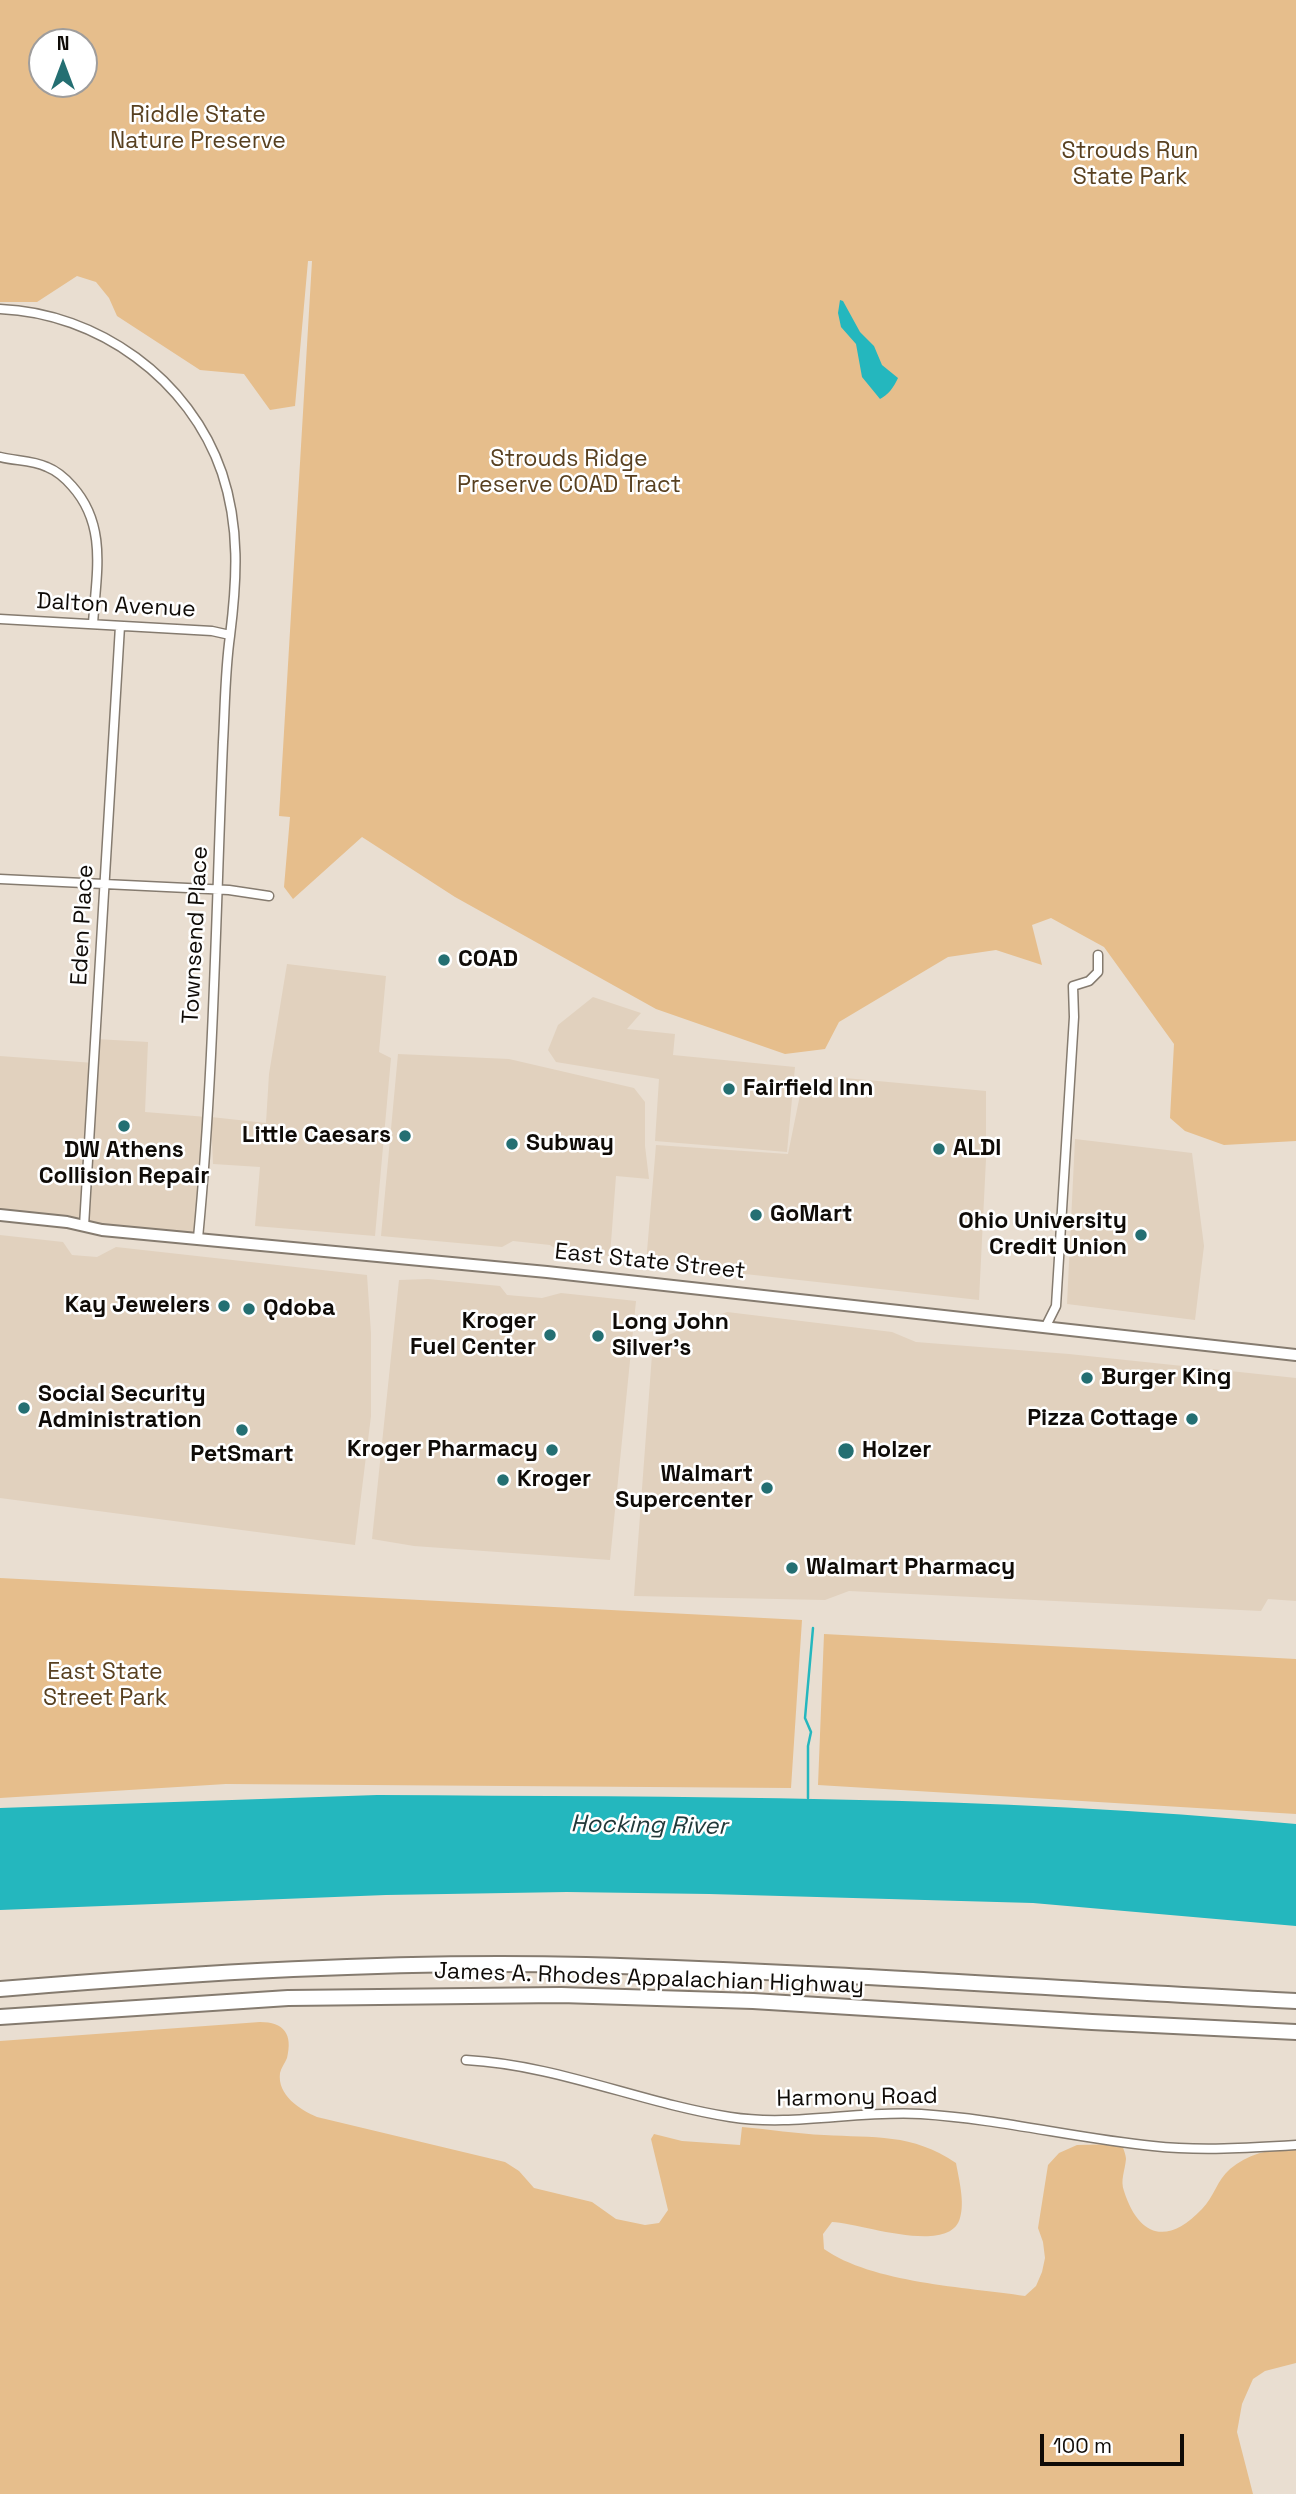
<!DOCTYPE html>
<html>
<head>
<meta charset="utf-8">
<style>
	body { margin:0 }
	#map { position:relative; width:1296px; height:2494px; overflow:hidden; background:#e9ded1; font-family:"Space Grotesk",sans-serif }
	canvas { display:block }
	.north { position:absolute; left:28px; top:28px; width:70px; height:70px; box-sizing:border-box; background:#fff; border:2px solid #9f9d9c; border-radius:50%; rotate:0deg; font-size:19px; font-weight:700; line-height:28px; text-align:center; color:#0f0b07 }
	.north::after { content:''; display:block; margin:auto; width:24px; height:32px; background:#246f72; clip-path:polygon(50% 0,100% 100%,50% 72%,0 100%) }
	.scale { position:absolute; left:1040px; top:2434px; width:144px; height:32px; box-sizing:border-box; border:4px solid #0f0b07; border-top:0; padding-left:9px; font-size:21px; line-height:24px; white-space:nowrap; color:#0f0b07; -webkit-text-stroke:5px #fff; paint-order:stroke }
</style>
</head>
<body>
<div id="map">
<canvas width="1296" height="2494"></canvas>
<div class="north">N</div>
<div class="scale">100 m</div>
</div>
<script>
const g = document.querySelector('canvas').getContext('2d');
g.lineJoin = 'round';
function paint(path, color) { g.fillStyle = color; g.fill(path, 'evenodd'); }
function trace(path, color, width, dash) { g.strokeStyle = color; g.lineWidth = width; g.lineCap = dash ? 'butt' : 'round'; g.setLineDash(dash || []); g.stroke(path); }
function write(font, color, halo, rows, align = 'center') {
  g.font = font + ' "Space Grotesk",sans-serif'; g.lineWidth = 5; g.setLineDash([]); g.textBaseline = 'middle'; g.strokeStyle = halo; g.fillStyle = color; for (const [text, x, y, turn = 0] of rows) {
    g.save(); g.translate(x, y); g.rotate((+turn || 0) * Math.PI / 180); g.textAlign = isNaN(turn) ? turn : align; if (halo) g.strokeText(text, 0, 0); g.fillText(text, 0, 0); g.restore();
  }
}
paint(new Path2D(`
	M287 964 386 976 379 1052 391 1058 375 1236 255 1226 260 1167 213 1164 211 1117 266 1123 269 1074Z
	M593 997 641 1013 627 1029 675 1034 673 1055 795 1067 787 1152 655 1141 659 1079 556 1062 548 1050 558 1025Z
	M96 1039 148 1042 145 1112 207 1117 198 1238 0 1215V1056L94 1063Z
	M398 1054 509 1059 634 1088 645 1102V1146L649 1179 616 1176 610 1256 556 1249 550 1245 513 1241 502 1247 381 1236Z
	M834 1077 986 1091V1159L979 1300 646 1263 656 1145 788 1154 801 1090Z
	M1075 1139 1192 1153 1204 1246 1195 1320 1067 1304Z
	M0 1235 63 1242 72 1255 97 1257 116 1247 367 1275 371 1333V1416L355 1545 0 1498Z
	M428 1279 500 1286 507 1295 542 1298 561 1293 636 1301 610 1560 414 1546 372 1539 399 1280Z
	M727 1312 892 1332 916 1342 1069 1354 1296 1378V1601L1268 1599 1261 1611 849 1591 825 1600 634 1596 653 1341Z`), '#e1d1be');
paint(new Path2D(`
	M0 0H1296V1141L1224 1145 1185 1131 1170 1118 1174 1044 1104 947 1051 918 1032 925 1042 965 996 950 948 957 839 1022 825 1049 785 1054 656 1009 455 897 362 837 293 899 284 887 290 817 279 816 312 261H308L295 406 270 410 244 374 200 370 117 316 109 298 96 282 77 276 37 302H0ZM42 42H84V84H42Z
	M0 1578 802 1620 791 1788 226 1784 0 1798Z
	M824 1634 1296 1659V1814L818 1785Z
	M260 2022C284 2022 293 2034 287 2058 285 2063 281 2068 280 2073 277 2095 300 2110 317 2117L505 2162 519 2171 534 2188 592 2202 616 2219 645 2225 659 2223 668 2210 651 2139 654 2134 682 2141 740 2145 742 2127C769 2129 797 2134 824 2135 874 2138 912 2133 956 2163 959 2180 965 2202 960 2218 950 2256 860 2223 832 2222L823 2234 824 2249C872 2283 966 2287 1025 2296L1036 2286 1042 2272 1045 2258 1043 2242 1038 2228 1048 2165 1059 2153 1077 2145 1122 2144C1123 2148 1126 2155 1126 2159 1125 2171 1120 2180 1124 2191 1139 2238 1168 2245 1202 2209 1214 2197 1217 2180 1230 2169 1249 2153 1272 2148 1296 2149V2363L1265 2371 1253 2379 1242 2404 1237 2432 1253 2494H0V2041Z`), '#e6be8c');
paint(new Path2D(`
	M840 300 843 301 860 332 874 346 882 365 898 378C894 387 888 395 880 399L862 377 856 344 841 327 838 313Z
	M377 1795C683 1797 990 1795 1296 1824V1926L1033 1903 709 1894 567 1892 386 1895 0 1910V1808Z`), '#24b7be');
trace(new Path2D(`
	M808 1798V1746L811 1732 805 1718 813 1628`), '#24b7be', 2.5);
const street = new Path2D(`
	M0 309C98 313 190 379 222 473 240 527 237 580 230 636 225 671 225 707 223 742 216 907 214 1073 198 1238
	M0 457C16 461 32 460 47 467 57 471 65 478 72 486 108 526 96 574 93 624
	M0 619 212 631 230 635
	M0 879 229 890 269 896
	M84 1226 120 626
	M1046 1326 1056 1306 1074 1017 1073 986 1089 981 1098 972V955
	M466 2060C557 2065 641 2103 730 2117 793 2127 858 2110 921 2114 999 2119 1075 2138 1153 2146 1198 2151 1250 2148 1296 2145`);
const secondary = new Path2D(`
	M0 1215 67 1222 102 1230 547 1272 1296 1355`);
const highway = new Path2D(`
	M0 1989C195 1973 391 1960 586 1965 823 1972 1060 1989 1296 2001
	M0 2017 288 1998 561 1995 753 2001 1092 2022 1296 2032`);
trace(street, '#857b6f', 11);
trace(secondary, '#857b6f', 14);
trace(highway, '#857b6f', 18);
trace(street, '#fff', 8);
trace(secondary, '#fff', 10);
trace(highway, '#fff', 14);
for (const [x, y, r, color] of [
	[444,960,7,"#246f72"],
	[729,1089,7,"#246f72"],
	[124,1126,7,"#246f72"],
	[405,1136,7,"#246f72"],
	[512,1144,7,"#246f72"],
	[939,1149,7,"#246f72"],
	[756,1215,7,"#246f72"],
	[1141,1235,7,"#246f72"],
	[224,1306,7,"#246f72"],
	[249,1309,7,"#246f72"],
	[550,1335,7,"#246f72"],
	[598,1336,7,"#246f72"],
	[1087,1378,7,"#246f72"],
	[24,1408,7,"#246f72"],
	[1192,1419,7,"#246f72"],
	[242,1430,7,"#246f72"],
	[552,1450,7,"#246f72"],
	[846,1451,9,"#246f72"],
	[503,1480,7,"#246f72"],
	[767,1488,7,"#246f72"],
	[792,1568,7,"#246f72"]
]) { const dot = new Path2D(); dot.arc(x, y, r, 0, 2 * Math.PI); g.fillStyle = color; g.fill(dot); trace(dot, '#fff', 2.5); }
write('23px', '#584020', '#fff', [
	["Riddle State",198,116],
	["Nature Preserve",198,142],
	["Strouds Run",1130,152],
	["State Park",1130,178],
	["Strouds Ridge",569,460],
	["Preserve COAD Tract",569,486],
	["East State",105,1673],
	["Street Park",105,1699]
]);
write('23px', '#0f0b07', '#fff', [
	["Dalton Avenue",116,606,3],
	["Eden Place",83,925,-87],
	["Townsend Place",196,935,-87],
	["East State Street",650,1262,6],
	["James A. Rhodes Appalachian Highway",649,1979,2],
	["Harmony Road",857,2098,-1]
]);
write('bold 23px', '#0f0b07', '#fff', [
	["COAD",458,960],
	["Fairfield Inn",743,1089],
	["Little Caesars",391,1136,"right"],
	["Subway",526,1144],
	["ALDI",953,1149],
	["DW Athens",124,1151,"center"],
	["Collision Repair",124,1177,"center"],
	["GoMart",770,1215],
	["Ohio University",1127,1222,"right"],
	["Credit Union",1127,1248,"right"],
	["Kay Jewelers",210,1306,"right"],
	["Qdoba",263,1309],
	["Kroger",536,1322,"right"],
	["Fuel Center",536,1348,"right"],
	["Long John",612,1323],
	["Silver's",612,1349],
	["Burger King",1101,1378],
	["Social Security",38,1395],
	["Administration",38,1421],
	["Pizza Cottage",1178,1419,"right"],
	["Kroger Pharmacy",538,1450,"right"],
	["Holzer",862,1451],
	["PetSmart",242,1455,"center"],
	["Walmart",753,1475,"right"],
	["Supercenter",753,1501,"right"],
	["Kroger",517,1480],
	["Walmart Pharmacy",806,1568]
], 'left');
write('italic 24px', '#22393a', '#fff', [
	["Hocking River",649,1826,1]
]);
</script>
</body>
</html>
